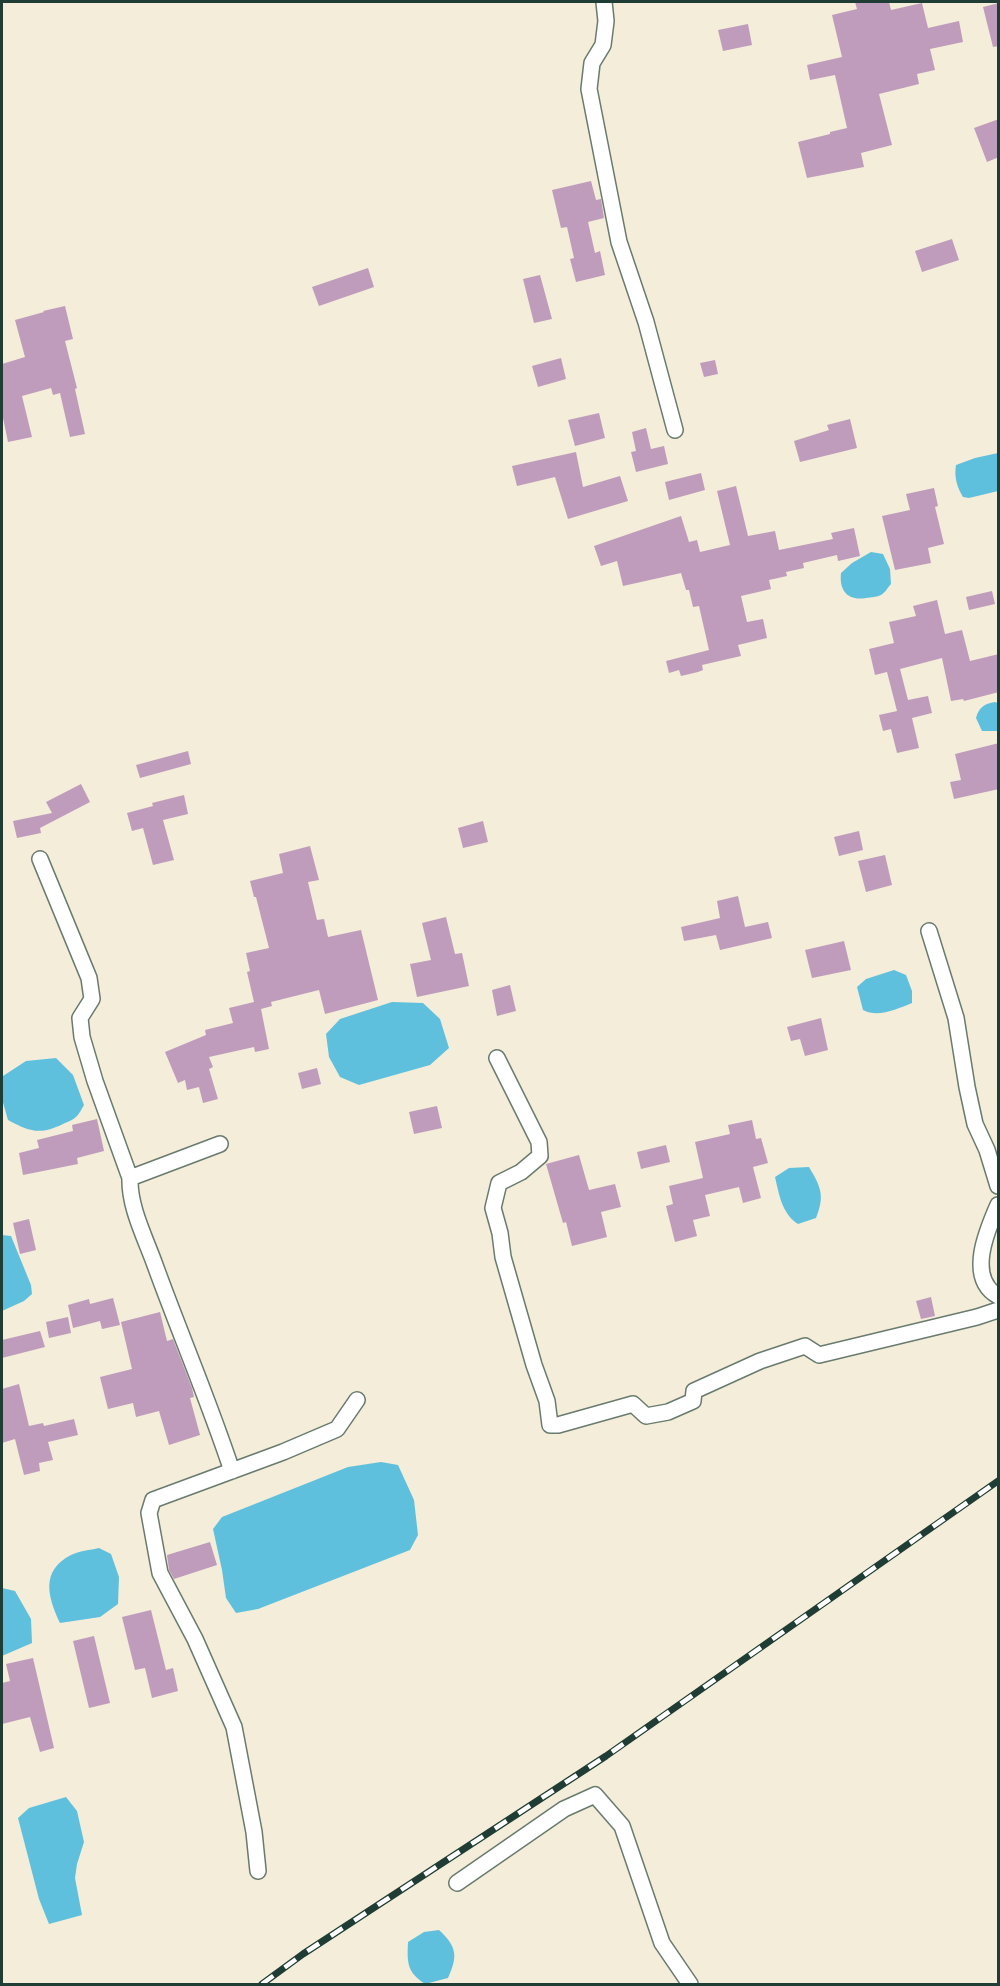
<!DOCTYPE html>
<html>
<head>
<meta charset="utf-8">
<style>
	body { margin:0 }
	#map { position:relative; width:1000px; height:1986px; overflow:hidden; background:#f3edd9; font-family:Cardo,serif }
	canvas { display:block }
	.frame { position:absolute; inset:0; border:3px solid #1f3d34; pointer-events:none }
</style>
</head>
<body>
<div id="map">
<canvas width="1000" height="1986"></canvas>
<div class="frame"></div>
</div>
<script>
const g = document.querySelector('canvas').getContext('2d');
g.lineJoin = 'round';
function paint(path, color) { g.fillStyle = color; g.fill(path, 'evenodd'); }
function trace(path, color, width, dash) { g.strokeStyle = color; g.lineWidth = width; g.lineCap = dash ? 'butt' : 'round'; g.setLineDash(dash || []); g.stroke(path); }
paint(new Path2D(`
	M998 453V491L969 498 963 497C957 487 954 477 956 465L975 458Z
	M871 552 883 554 890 569 891 584C888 587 885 593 881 595 877 597 871 597 866 598 848 601 839 591 841 573L852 563Z
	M995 702 998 703V731H982L976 718C979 707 984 704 995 702Z
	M894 970 906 975 912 991V1003C897 1009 878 1018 863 1010L857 987 866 979Z
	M392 1002 423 1003 440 1019 449 1048 430 1065 359 1085 340 1077 329 1057 326 1034 340 1019Z
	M56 1058 73 1075 84 1105C77 1118 75 1119 63 1124 40 1135 30 1132 8 1120L2 1099 3 1076 26 1061Z
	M809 1167C821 1187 825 1196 816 1218L798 1224C782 1214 779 1194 775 1177L789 1168Z
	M2 1235 11 1236 31 1285 32 1294 24 1301 2 1311Z
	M381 1462 398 1465 414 1500 418 1535 410 1550 258 1609 236 1613 226 1598 222 1570 213 1529 222 1517 348 1467Z
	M99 1548 111 1554 119 1577 118 1604 100 1617 60 1623C48 1597 40 1571 71 1555 79 1551 90 1550 99 1548Z
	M2 1588 15 1591 31 1619 32 1643 2 1656Z
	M66 1797 77 1811 84 1842 77 1864 75 1878 82 1915 49 1924 39 1899 18 1818 29 1808Z
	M439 1930C457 1947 458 1956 448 1978L425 1984C407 1972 407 1963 408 1942L424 1932Z`), '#5fc0dd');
paint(new Path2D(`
	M855 2H889L891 10 922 3 928 28 959 21 963 42 930 49 935 70 917 74 919 84 879 94 892 145 861 153 864 167 807 178 798 142 830 134V132L847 128 835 75 810 80 807 65 842 57 832 15 857 9Z
	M999 3V46L993 47 983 7Z
	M748 24 752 45 723 51 718 30Z
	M999 119V157L987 162 974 128Z
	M591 181 596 200 601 199 604 218 588 222 595 253 600 251 605 275 576 282 570 259 574 258 567 227 561 228 552 190Z
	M952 239 959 260 922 272 915 251Z
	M368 268 374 287 319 306 312 287Z
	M540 275 552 319 534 323 523 279Z
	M65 306 73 339 65 341 77 388 75 389 85 434 70 437 60 393 53 395 51 388 22 396 32 437 8 442 2 413V364L25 357 15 320 44 312 43 311Z
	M561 358 566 379 538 387 532 366Z
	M715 360 718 374 704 377 700 363Z
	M599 413 605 438 575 446 568 420Z
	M850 419 857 448 800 462 794 441 829 430 827 425Z
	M646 428 651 449 664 446 668 464 636 472 631 452 636 451 632 432Z
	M576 452 583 487 620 476 628 501 568 519 555 477 517 486 512 466Z
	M701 473 705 490 669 500 665 482Z
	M736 486 748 536 775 531 779 550 833 539 831 533 854 528 860 556 838 561 837 555 803 563 804 568 786 572 787 576 769 580 771 589 741 596 747 622 763 619 767 638 738 645 741 656 702 665 703 670 698 672 681 676 679 670 669 673 666 661 709 650 699 606 693 607 689 590H686L681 573 623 586 617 561 601 566 594 546 681 516 689 542 697 540 700 552 730 545 717 491Z
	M934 488 938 506 935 507 944 544 928 548 931 563 895 570 882 516 910 510 906 494Z
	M992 591 995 604 969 610 966 597Z
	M937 600 945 634 962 630 970 661 999 654V692L964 701 963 699 951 701 942 658 900 669 908 700 928 696 932 713 912 718 919 748 897 753 891 729 883 731 879 715 897 711 887 672 875 675 869 649 894 643 889 622 916 616 913 606Z
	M999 743V789L954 799 950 782 961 780 955 754Z
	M188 751 191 764 140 778 136 765Z
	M81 784 90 802 40 828 41 833 17 838 13 821 52 813 46 802Z
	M184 795 188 814 163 820 174 860 153 865 143 828 132 831 127 813 153 806 152 803Z
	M483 821 488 842 463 848 458 828Z
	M859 831 863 850 839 856 834 837Z
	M310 846 319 880 308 882 317 920 324 919 328 937 361 930 378 1000 325 1014 319 990 271 1002 272 1006 261 1009 269 1049 255 1052 254 1047 209 1057 213 1067 209 1069 218 1099 203 1103 199 1087 187 1090 185 1080 178 1083 165 1052 206 1035 205 1030 233 1023 229 1008 254 1002 247 972 250 971 246 953 269 948 256 897H254L250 881 283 873 279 854Z
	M885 855 892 885 866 892 858 861Z
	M738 896 745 927 768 922 772 938 720 950 716 935 684 941 681 927 720 918 717 901Z
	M446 917 455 954 462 953 469 986 417 997 410 964 431 960 422 923Z
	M844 941 851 970 812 978 805 950Z
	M510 985 516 1011 497 1016 492 990Z
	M821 1018 828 1050 805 1056 800 1039 791 1041 787 1027Z
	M317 1068 321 1084 302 1089 298 1073Z
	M437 1106 442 1128 414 1134 409 1112Z
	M97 1119 104 1151 77 1158 78 1164 23 1175 19 1153 39 1148 37 1140 73 1131 72 1125Z
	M752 1120 756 1139 761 1138 768 1163 753 1167 761 1198 743 1203 739 1187 705 1195 710 1216 693 1220 697 1236 675 1242 666 1206 673 1204 669 1186 703 1178 695 1142 730 1134 728 1125Z
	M666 1145 670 1162 641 1169 637 1152Z
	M579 1155 589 1190 615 1184 621 1207 601 1212 607 1237 572 1246 566 1222 563 1223 546 1164Z
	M29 1219 36 1250 20 1254 13 1223Z
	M931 1297 935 1316 921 1319 916 1301Z
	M113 1298 120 1325 102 1329 100 1321 73 1328 68 1305 89 1299 90 1304Z
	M160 1312 167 1341 173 1339 192 1388 194 1397 190 1398 200 1435 169 1445 159 1411 136 1417 133 1403 108 1409 100 1377 132 1369 121 1322Z
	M68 1317 71 1333 49 1338 46 1322Z
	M40 1331 45 1347 2 1358V1340Z
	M19 1384 29 1426 43 1423 44 1426 74 1419 78 1435 48 1442 53 1460 39 1463 40 1471 24 1475 15 1439 2 1443V1389Z
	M210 1542 217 1565 174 1579 169 1570 167 1555Z
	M151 1610 166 1670 173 1668 178 1691 152 1698 145 1668 135 1670 122 1617Z
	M94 1636 110 1703 89 1708 73 1641Z
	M33 1658 54 1748 40 1752 30 1717 2 1724V1683L10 1681 6 1664Z`), '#bf9cbc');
const street = new Path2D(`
	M604 2 606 21 603 45 592 63 589 89 619 242 646 322 675 430
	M40 859 89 978 92 999 80 1018 82 1037 95 1081 130 1178
	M929 931 956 1018 967 1087 975 1124 987 1150 998 1186
	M497 1058 539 1142 540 1156 521 1172 499 1183 493 1208 500 1233 503 1257 534 1365 547 1401 550 1425H558L633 1404 646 1416 668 1412 693 1401 694 1391 760 1361 805 1346 819 1355 977 1317 998 1310
	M220 1144 130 1178C129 1207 145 1237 155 1265 180 1334 209 1401 232 1471
	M998 1205C987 1230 966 1278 998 1296
	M258 1871 254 1832 234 1727 195 1639 160 1573 149 1513 153 1500 283 1452 337 1429 357 1400
	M457 1883 564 1809 595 1795 622 1826 662 1943 690 1984`);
trace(street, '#697b6e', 18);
trace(street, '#fff', 15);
const rail = new Path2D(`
	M262 1984 303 1954 606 1756 998 1481`);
trace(rail, '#1f3d34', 7);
trace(rail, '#fff', 4.5, [14]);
</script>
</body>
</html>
